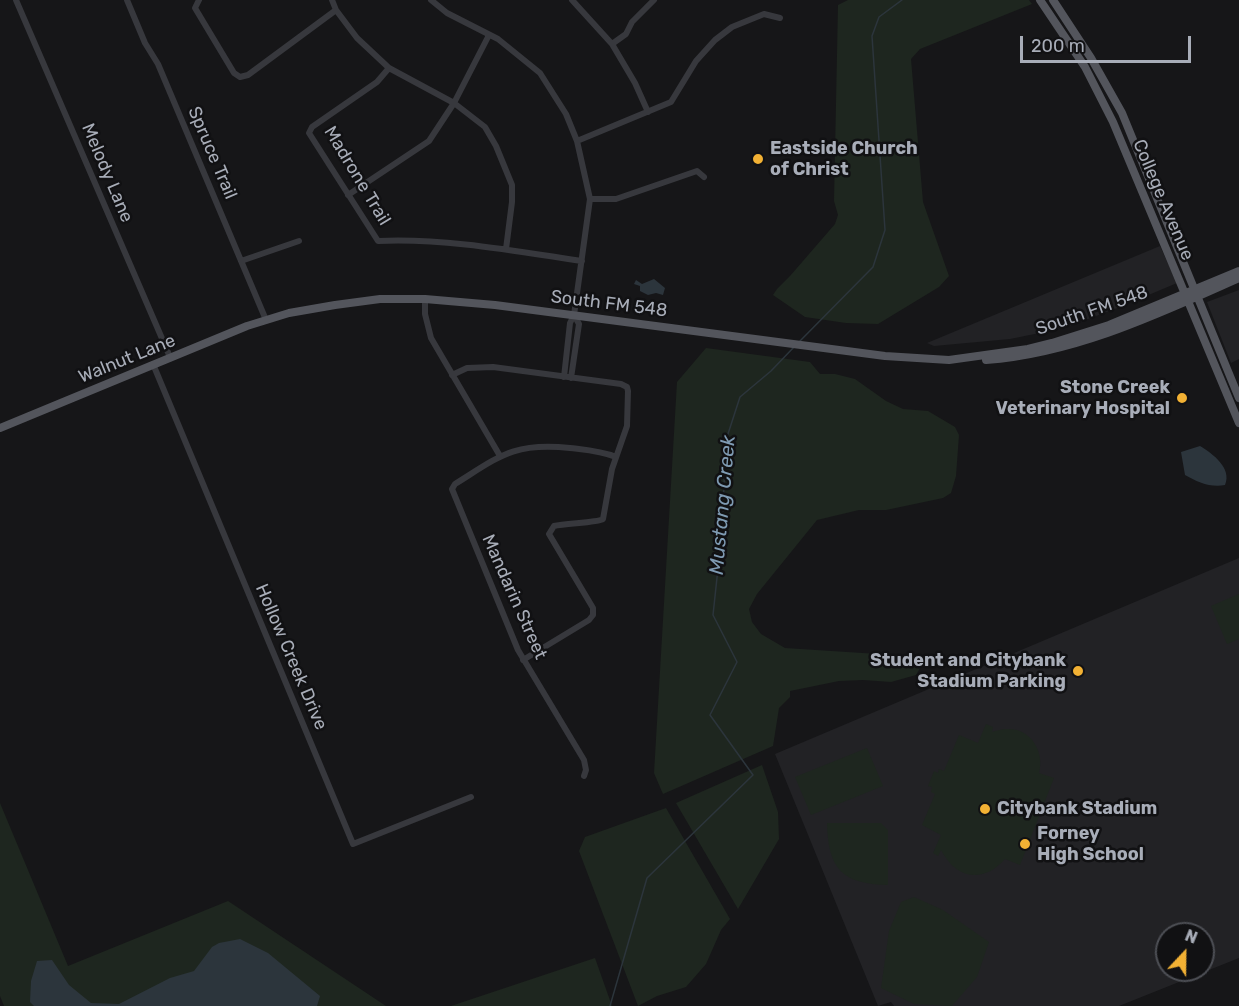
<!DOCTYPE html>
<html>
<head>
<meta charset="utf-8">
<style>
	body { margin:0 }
	#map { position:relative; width:1239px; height:1006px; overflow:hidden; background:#161618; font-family:Rubik,sans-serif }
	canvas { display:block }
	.north { position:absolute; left:1155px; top:922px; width:60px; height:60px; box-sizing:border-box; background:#111113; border:2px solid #4d4f55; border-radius:50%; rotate:22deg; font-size:16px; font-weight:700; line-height:24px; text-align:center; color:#a8adb8 }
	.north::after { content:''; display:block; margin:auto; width:21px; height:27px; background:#f2b134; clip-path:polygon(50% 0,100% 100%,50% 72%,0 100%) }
	.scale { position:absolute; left:1020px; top:36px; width:171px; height:27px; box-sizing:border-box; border:3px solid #a8adb8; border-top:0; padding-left:8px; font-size:18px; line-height:21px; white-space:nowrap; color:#a8adb8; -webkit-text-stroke:4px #111113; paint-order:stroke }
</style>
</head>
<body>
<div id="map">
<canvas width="1239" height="1006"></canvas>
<div class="north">N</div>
<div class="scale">200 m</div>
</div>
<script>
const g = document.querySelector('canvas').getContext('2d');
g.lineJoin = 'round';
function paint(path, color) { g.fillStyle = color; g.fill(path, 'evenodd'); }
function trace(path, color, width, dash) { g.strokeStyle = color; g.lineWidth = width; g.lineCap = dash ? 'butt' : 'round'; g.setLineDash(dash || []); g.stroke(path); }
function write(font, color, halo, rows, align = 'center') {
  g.font = font + ' Rubik,sans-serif'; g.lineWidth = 5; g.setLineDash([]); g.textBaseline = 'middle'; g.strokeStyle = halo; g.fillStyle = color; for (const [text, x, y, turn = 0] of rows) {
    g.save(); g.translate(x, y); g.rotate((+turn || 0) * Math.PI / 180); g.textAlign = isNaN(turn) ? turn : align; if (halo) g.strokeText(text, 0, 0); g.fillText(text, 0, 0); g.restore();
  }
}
paint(new Path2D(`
	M1160 246 1177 283 1120 307 1064 328 1010 339 934 346 927 343Z
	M1239 290V359L1231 363 1207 302Z
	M1239 558V958L1119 1006H894L891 1002 878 1006 775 754ZM1167 934H1203V970H1167Z`), '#222225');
paint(new Path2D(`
	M848 0H1029L1032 4 920 49 911 59 923 202 949 276 939 287 878 324 846 323 805 317 773 295 777 289 790 276 835 224 838 215 834 201 838 5Z
	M706 348 810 362 820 374H835L855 379 886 401 903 409 928 411 955 427 959 435 956 476 951 493 943 498 886 510H859L817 520 757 594 749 609 752 622 761 634 785 648 878 654 923 663 916 675 891 682 863 680 839 681 790 691V697L779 708 773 746 663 794 654 773 677 382Z
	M1239 594V639L1227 644 1211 606Z
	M986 724 993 727 992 732C996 731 1001 729 1006 729 1030 727 1045 751 1039 773L1054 778 1020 865 1005 859C983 884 956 879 941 850L938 856 933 853 941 835 922 825 935 794 931 792 932 787 928 786 934 771 938 773 939 769 944 771 959 735 978 743Z
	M867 748 883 786 811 815 795 777Z
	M762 765 778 812 779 839 738 909 676 803Z
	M0 803 68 966 228 901 386 1006H4L0 996Z
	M666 808 730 919 721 930 706 964 686 987 657 996 638 1006 579 851 585 837Z
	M827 823H881L888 830V885C842 884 828 869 827 823Z
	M914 897 943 910 989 942 977 977 952 1006 914 1004 881 988 889 931 901 902Z
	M595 958 612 1006H451Z`), '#1e261f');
paint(new Path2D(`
	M654 279 665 288 663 295 656 293 648 295 640 291V286L634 284 636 280 642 284Z
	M1200 446C1213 454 1232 468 1225 485 1211 488 1197 482 1185 475L1181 452Z
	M240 939 268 953 320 996 317 1006H34L30 1002 31 981 37 961 52 960 69 985 91 1003 119 1004 170 978 194 971 212 947 219 943Z`), '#2c353c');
trace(new Path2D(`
	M800 341 873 267 885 230 872 36 879 17 902 0
	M610 1006 647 878 753 775 710 715 737 662 713 615 722 531 726 440 740 397 771 371 794 347`), '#2c353c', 1.5);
trace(new Path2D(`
	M16 0 170 357
	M127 0 145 43 158 64 266 320
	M199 0 195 8 234 73 240 77 248 75 336 10
	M332 0 336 10 357 38 389 68 454 103 485 127 496 146 512 185V202L506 249
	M431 0 447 13 498 39 540 73 566 114 577 141 590 199 574 315 570 323 564 377
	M572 0 612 44 635 83 648 112
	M612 44 626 34 632 22 654 0
	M389 68 377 82 312 127 309 133 378 241C446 238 515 251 582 261
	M577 141 671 102 696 61 715 40 732 27 764 14 780 18
	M348 195 429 141 454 103 489 35
	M590 199H616L697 171 704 177
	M241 261 299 241
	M425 299V314L431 338 500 456
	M153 364 353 844 471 797
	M452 375 467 368 493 367 621 384 627 387 628 391 627 426 612 469 603 519C597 523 565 523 554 526L549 534 593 608V615L589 620 523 660
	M571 378 579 324 574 315
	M584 776 586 770 584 760 518 650 452 489 455 484C500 456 514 442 570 448 586 450 601 451 616 457`), '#37383d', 6);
trace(new Path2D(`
	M1040 0 1085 67 1113 122 1239 423
	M1053 0 1091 58 1122 113 1239 398
	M986 360C1076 353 1158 314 1239 278
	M0 428 247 326 289 313 335 305 380 299H425L495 305 885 356 949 360 1028 349 1052 343 1109 325 1239 271`), '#53555c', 8);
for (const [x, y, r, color] of [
	[758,159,6,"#f2b134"],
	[1182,398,6,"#f2b134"],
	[1078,671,6,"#f2b134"],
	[985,809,6,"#f2b134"],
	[1025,844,6,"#f2b134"]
]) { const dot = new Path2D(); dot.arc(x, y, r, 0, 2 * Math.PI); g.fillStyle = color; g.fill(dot); trace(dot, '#111113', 2); }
write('bold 18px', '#a8adb8', '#111113', [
	["Eastside Church",770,149],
	["of Christ",770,170],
	["Stone Creek",1170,388,"right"],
	["Veterinary Hospital",1170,409,"right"],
	["Student and Citybank",1066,661,"right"],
	["Stadium Parking",1066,682,"right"],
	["Citybank Stadium",997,809],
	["Forney",1037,834],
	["High School",1037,855]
], 'left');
write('18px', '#a8adb8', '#111113', [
	["Spruce Trail",212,153,67],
	["Melody Lane",107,173,67],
	["Madrone Trail",357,176,59],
	["College Avenue",1163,200,67],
	["South FM 548",609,304,7],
	["South FM 548",1092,311,-19],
	["Walnut Lane",127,359,-22],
	["Mandarin Street",514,597,66],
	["Hollow Creek Drive",291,657,67]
]);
write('italic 20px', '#7f9bb3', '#111113', [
	["Mustang Creek",723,505,-85]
]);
</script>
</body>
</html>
